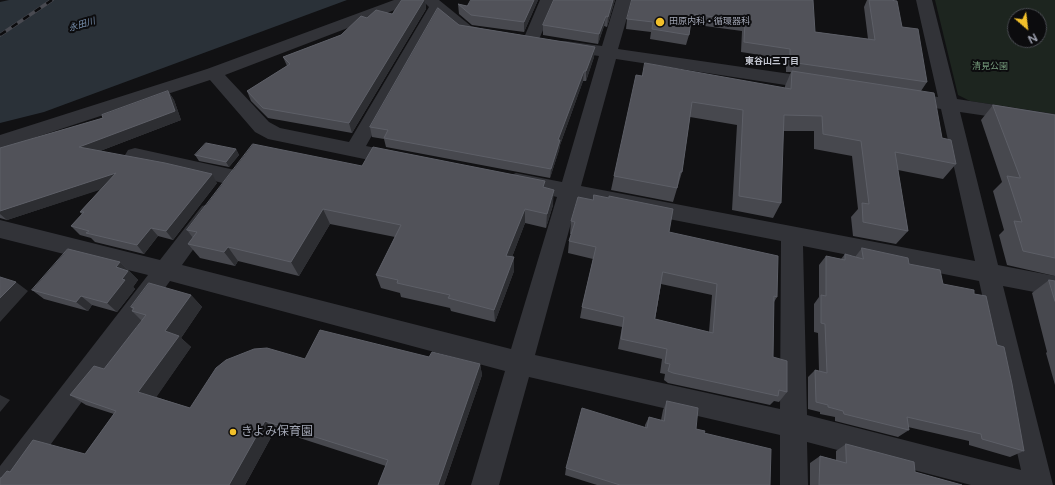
<!DOCTYPE html>
<html>
<head>
<meta charset="utf-8">
<style>
	body { margin:0 }
	#map { position:relative; width:1055px; height:485px; overflow:hidden; background:#111113; font-family:"Varela Round",sans-serif }
	canvas { display:block }
	.north { position:absolute; left:1007px; top:8px; width:40px; height:40px; box-sizing:border-box; background:#0c0c0e; border:1px solid #484a50; border-radius:50%; rotate:152deg; font-size:11px; font-weight:700; line-height:16px; text-align:center; color:#a2a6b4 }
	.north::after { content:''; display:block; margin:auto; width:14px; height:18px; background:#f2c02a; clip-path:polygon(50% 0,100% 100%,50% 72%,0 100%) }
</style>
</head>
<body>
<div id="map">
<canvas width="1055" height="485"></canvas>
<div class="north">N</div>
</div>
<script>
const g = document.querySelector('canvas').getContext('2d');
g.lineJoin = 'round';
function paint(path, color) { g.fillStyle = color; g.fill(path, 'evenodd'); }
function trace(path, color, width, dash) { g.strokeStyle = color; g.lineWidth = width; g.lineCap = dash ? 'butt' : 'round'; g.setLineDash(dash || []); g.stroke(path); }
function write(font, color, halo, rows, align = 'center') {
  g.font = font + ' "Varela Round","Noto Sans JP",sans-serif'; g.lineWidth = 4; g.setLineDash([]); g.textBaseline = 'middle'; g.strokeStyle = halo; g.fillStyle = color; for (const [text, x, y, turn = 0] of rows) {
    g.save(); g.translate(x, y); g.rotate((+turn || 0) * Math.PI / 180); g.textAlign = isNaN(turn) ? turn : align; if (halo) g.strokeText(text, 0, 0); g.fillText(text, 0, 0); g.restore();
  }
}
paint(new Path2D(`
	M935 0H1055V114L970 101 958 95ZM1015 16H1039V40H1015Z`), '#1d251f');
paint(new Path2D(`
	M9 0H347L44 112 0 123V2Z`), '#2a3138');
paint(new Path2D(`
	M394 0H416L413 3 225 75 269 122 280 128 349 142 429 7 422 0H439L471 26 492 31 494 34 492 37 486 39 460 33 439 16 366 146 405 154 408 159 405 164 398 166 268 139 255 132 210 80 0 149V135L207 69Z
	M540 0H556L537 44 531 45 525 44 523 40Z
	M616 0H632L618 49 818 78 824 80 827 84 824 88 818 90 616 59 581 186 975 261 941 109 901 102 898 98 901 94 907 92 938 97 916 0H932L957 99 1055 114V126L960 112 998 265 1055 276V296L1003 286 1053 485H971L807 442 808 485H780V435L529 377 499 485H471L505 371 170 281 21 485H0V466L148 275 0 238V220L160 260 202 206 209 204 216 206 220 212 182 265 511 349 557 197 509 186 506 181 509 176 516 173 562 182 599 56 559 50 557 46 559 42 565 41 602 46ZM577 201 781 241 780 409 535 355ZM803 246 979 281 1021 470 807 415Z
	M135 148 235 170 242 173 245 178 242 183 235 186 128 160 125 155 128 150Z`), '#323338');
const rail = new Path2D(`
	M0 35 52 0`);
trace(rail, '#494a51', 3.5);
trace(rail, '#0c0c0e', 2.5, [7]);
paint(new Path2D(`
	M402 0H425L426 9 352 133 268 118 251 101 247 91 287 66 283 57 341 35 367 18 392 14Z
	M538 0 524 32 472 25 459 14 458 4 467 6Z
	M554 0H615L607 27 604 26 598 44 543 35V25Z
	M632 0 815 32 868 39 864 7 867 0H890L927 82 921 91 942 138 956 164 943 179 898 170 908 231 896 244 853 236 851 217 858 209 852 156 814 149V131H783L781 203 773 218 732 210 737 125 690 117 682 172 673 202 611 190 614 176 642 76 785 88V86L791 72H786V59L741 52 742 31 690 24 689 35 686 45 650 39 651 32 626 29 627 19Z
	M459 25 595 47 594 57 586 81H583L560 145 559 150 550 178 386 147 384 139 372 137 370 127Z
	M168 91 174 100 181 120 100 151 217 183 173 240 158 236 144 254 95 242 91 238 80 235 71 226 82 214 80 212 101 189 7 220 0 218V148L103 118Z
	M993 105 1055 115V276L1007 265 999 235 1004 230 993 191 1002 182 981 120Z
	M236 149 239 155 229 167 199 161 195 155Z
	M362 166 545 188 553 205 546 228 525 223 512 257H514V271L495 322 451 311 450 308 401 297 400 293 381 288 376 275 395 237 330 224 299 276 238 261 235 266 200 258 188 244 193 238 187 230Z
	M571 221 669 232 777 297 774 302 773 357 787 392 779 402 774 401 770 405 668 383 664 380 665 374 660 373 662 359 618 349 622 327 580 318 582 307 593 259 568 253 569 241 571 234H570ZM661 284 712 295 709 332 655 319Z
	M862 248 909 264 943 284 974 294 997 345 1024 451 1010 457 969 445V441L908 427 909 430 898 437 835 421V417L820 414V412L808 409V377L815 370 819 371 818 333 814 332V304L819 297V265L826 256 841 259 845 254 855 257Z
	M120 262 138 280 133 287 135 289 117 312 92 305 88 311 44 299 32 290Z
	M1049 280 1055 281V385L1046 353 1047 352 1032 293Z
	M191 295 202 307 181 338 191 347 156 397 190 408 305 359 429 357 480 364 482 375 444 485H378L386 466 275 430 245 485H0L1 478 10 472 85 454 114 414 86 405 70 395 104 369 142 321 132 311 133 310 131 307Z
	M667 401 696 429 704 433 770 485H597L565 475 566 468 645 427V425L649 417 661 420 663 410Z
	M846 444 915 472 962 485H810V463L820 456 836 460V451Z`), '#47484e');
paint(new Path2D(`
	M424 0H425L426 9 352 133 349 123Z
	M534 0H538L524 32V22Z
	M613 0H615L607 27 608 17Z
	M606 16 604 26 598 44 599 34Z
	M595 47 594 57 586 81V71Z
	M584 71 583 81 560 145 559 150 550 178 551 169 558 140Z
	M168 91 174 100 181 120 87 156 79 147Z
	M236 149 239 155 229 167 226 162Z
	M116 173 124 182 7 220 0 214V211Z
	M212 174 217 183 173 240 166 231Z
	M554 190 553 205 546 228 547 214Z
	M323 209 330 224 299 276 291 262Z
	M525 209V223L507 270 506 256Z
	M151 228 158 236 144 254 137 245Z
	M228 247 238 261 235 266 224 252Z
	M514 257V271L495 322 494 310Z
	M120 262 138 280 133 287 135 289 117 312 107 303 122 279 116 267Z
	M16 282 28 291 0 322V298Z
	M191 295 202 307 181 338 191 347 153 402 138 392 165 331Z
	M81 296 92 305 88 311 76 302Z
	M480 364 482 375 444 485H438Z
	M0 395 10 400 0 412Z
	M265 421 275 430 245 485H229Z`), '#2d2e32');
const building = new Path2D(`
	M402 0H424L349 123 263 108 247 91 290 64 283 57 341 35 361 16 367 18 376 10 392 14Z
	M471 0H534L524 22 471 15 458 4 467 6Z
	M554 0H613L608 17 606 16 599 34 543 25Z
	M632 0H813L815 32 875 40 869 0H890L897 1 902 27 918 29 927 82 790 62V49L744 42 745 21 692 14 689 35 652 29 653 22 627 19Z
	M438 8 459 25 595 47 586 71H584L558 140H560L551 169 384 138 388 130 370 127Z
	M645 63 791 89 792 71 934 93 942 138 951 140 956 164 895 152 908 231 863 222 862 203 869 204 861 141 823 134 822 116 784 115 781 203 739 196 743 110 692 102 682 172H680L677 188 614 176 636 75 642 76Z
	M168 91 175 111 79 147 165 163 212 174 166 231 151 228 137 245 86 233 89 231 71 226 84 212H80L116 173 0 211V148L103 118 102 115Z
	M993 105 1055 115V258L1023 251 1014 221 1022 222 1007 176 1020 178Z
	M206 143 236 149 226 162 195 155Z
	M253 144 362 166 373 147 545 181 543 187 554 190 547 214 525 209 506 256 514 257 494 310 448 298 450 295 397 283 398 280 376 275 401 225 323 209 291 262 228 247 224 252 188 244 197 232 187 230Z
	M594 195 609 198V196L673 209 669 232 778 256 777 297 774 296 773 357 787 361V392L779 390 778 396 673 373 668 371 670 364 665 363 667 349 621 339 624 317 582 307 596 247 569 241 575 222 571 221 578 197 593 200ZM663 272 717 284 713 333 655 319Z
	M862 248 908 258 909 264 940 270 943 284 974 290V294L986 296 997 345 1004 347 1012 384 1024 451 982 439 981 434 907 417 909 430 844 414 843 411 828 407V405L816 402 815 370 827 373 825 324 821 323V295L826 296V256L845 260V254L863 259Z
	M68 249 120 262 116 267 128 271 122 279 125 280 107 303 81 296 76 302 32 290Z
	M0 277 16 282 0 298Z
	M1049 280 1055 281V301Z
	M149 283 191 295 165 331 179 336 138 392 190 408 216 368 226 360 254 349 267 348 305 359 320 330 429 357 432 352 480 364 438 485H378L388 460 265 421 229 485H0V478H1L7 471 10 472 33 440 85 454 116 411 70 395 94 366 104 369 146 315 132 311 134 308 131 307Z
	M667 401 698 408 696 429 705 431 704 433 771 449 770 485H620L566 468 582 408 647 428 649 417 664 421Z
	M846 444 914 462 915 472 962 485H819L820 456 846 463Z`);
paint(building, '#515259');
trace(building, '#5d5f67', 1);
for (const [x, y, r, color] of [
	[660,22,5,"#f2c02a"],
	[233,432,4,"#f2c02a"]
]) { const dot = new Path2D(); dot.arc(x, y, r, 0, 2 * Math.PI); g.fillStyle = color; g.fill(dot); trace(dot, '#0c0c0e', 1.5); }
write('9px', '#a2a6b4', '#0c0c0e', [
	["田原内科・循環器科",669,22]
], 'left');
write('italic 9px', '#7991af', '#0c0c0e', [
	["永田川",82,25,-17]
]);
write('bold 9px', '#c3c6d0', '#0c0c0e', [
	["東谷山三丁目",772,62]
]);
write('9px', '#799f7f', '#0c0c0e', [
	["清見公園",990,67]
]);
write('12px', '#a2a6b4', '#0c0c0e', [
	["きよみ保育園",241,432]
], 'left');
</script>
</body>
</html>
